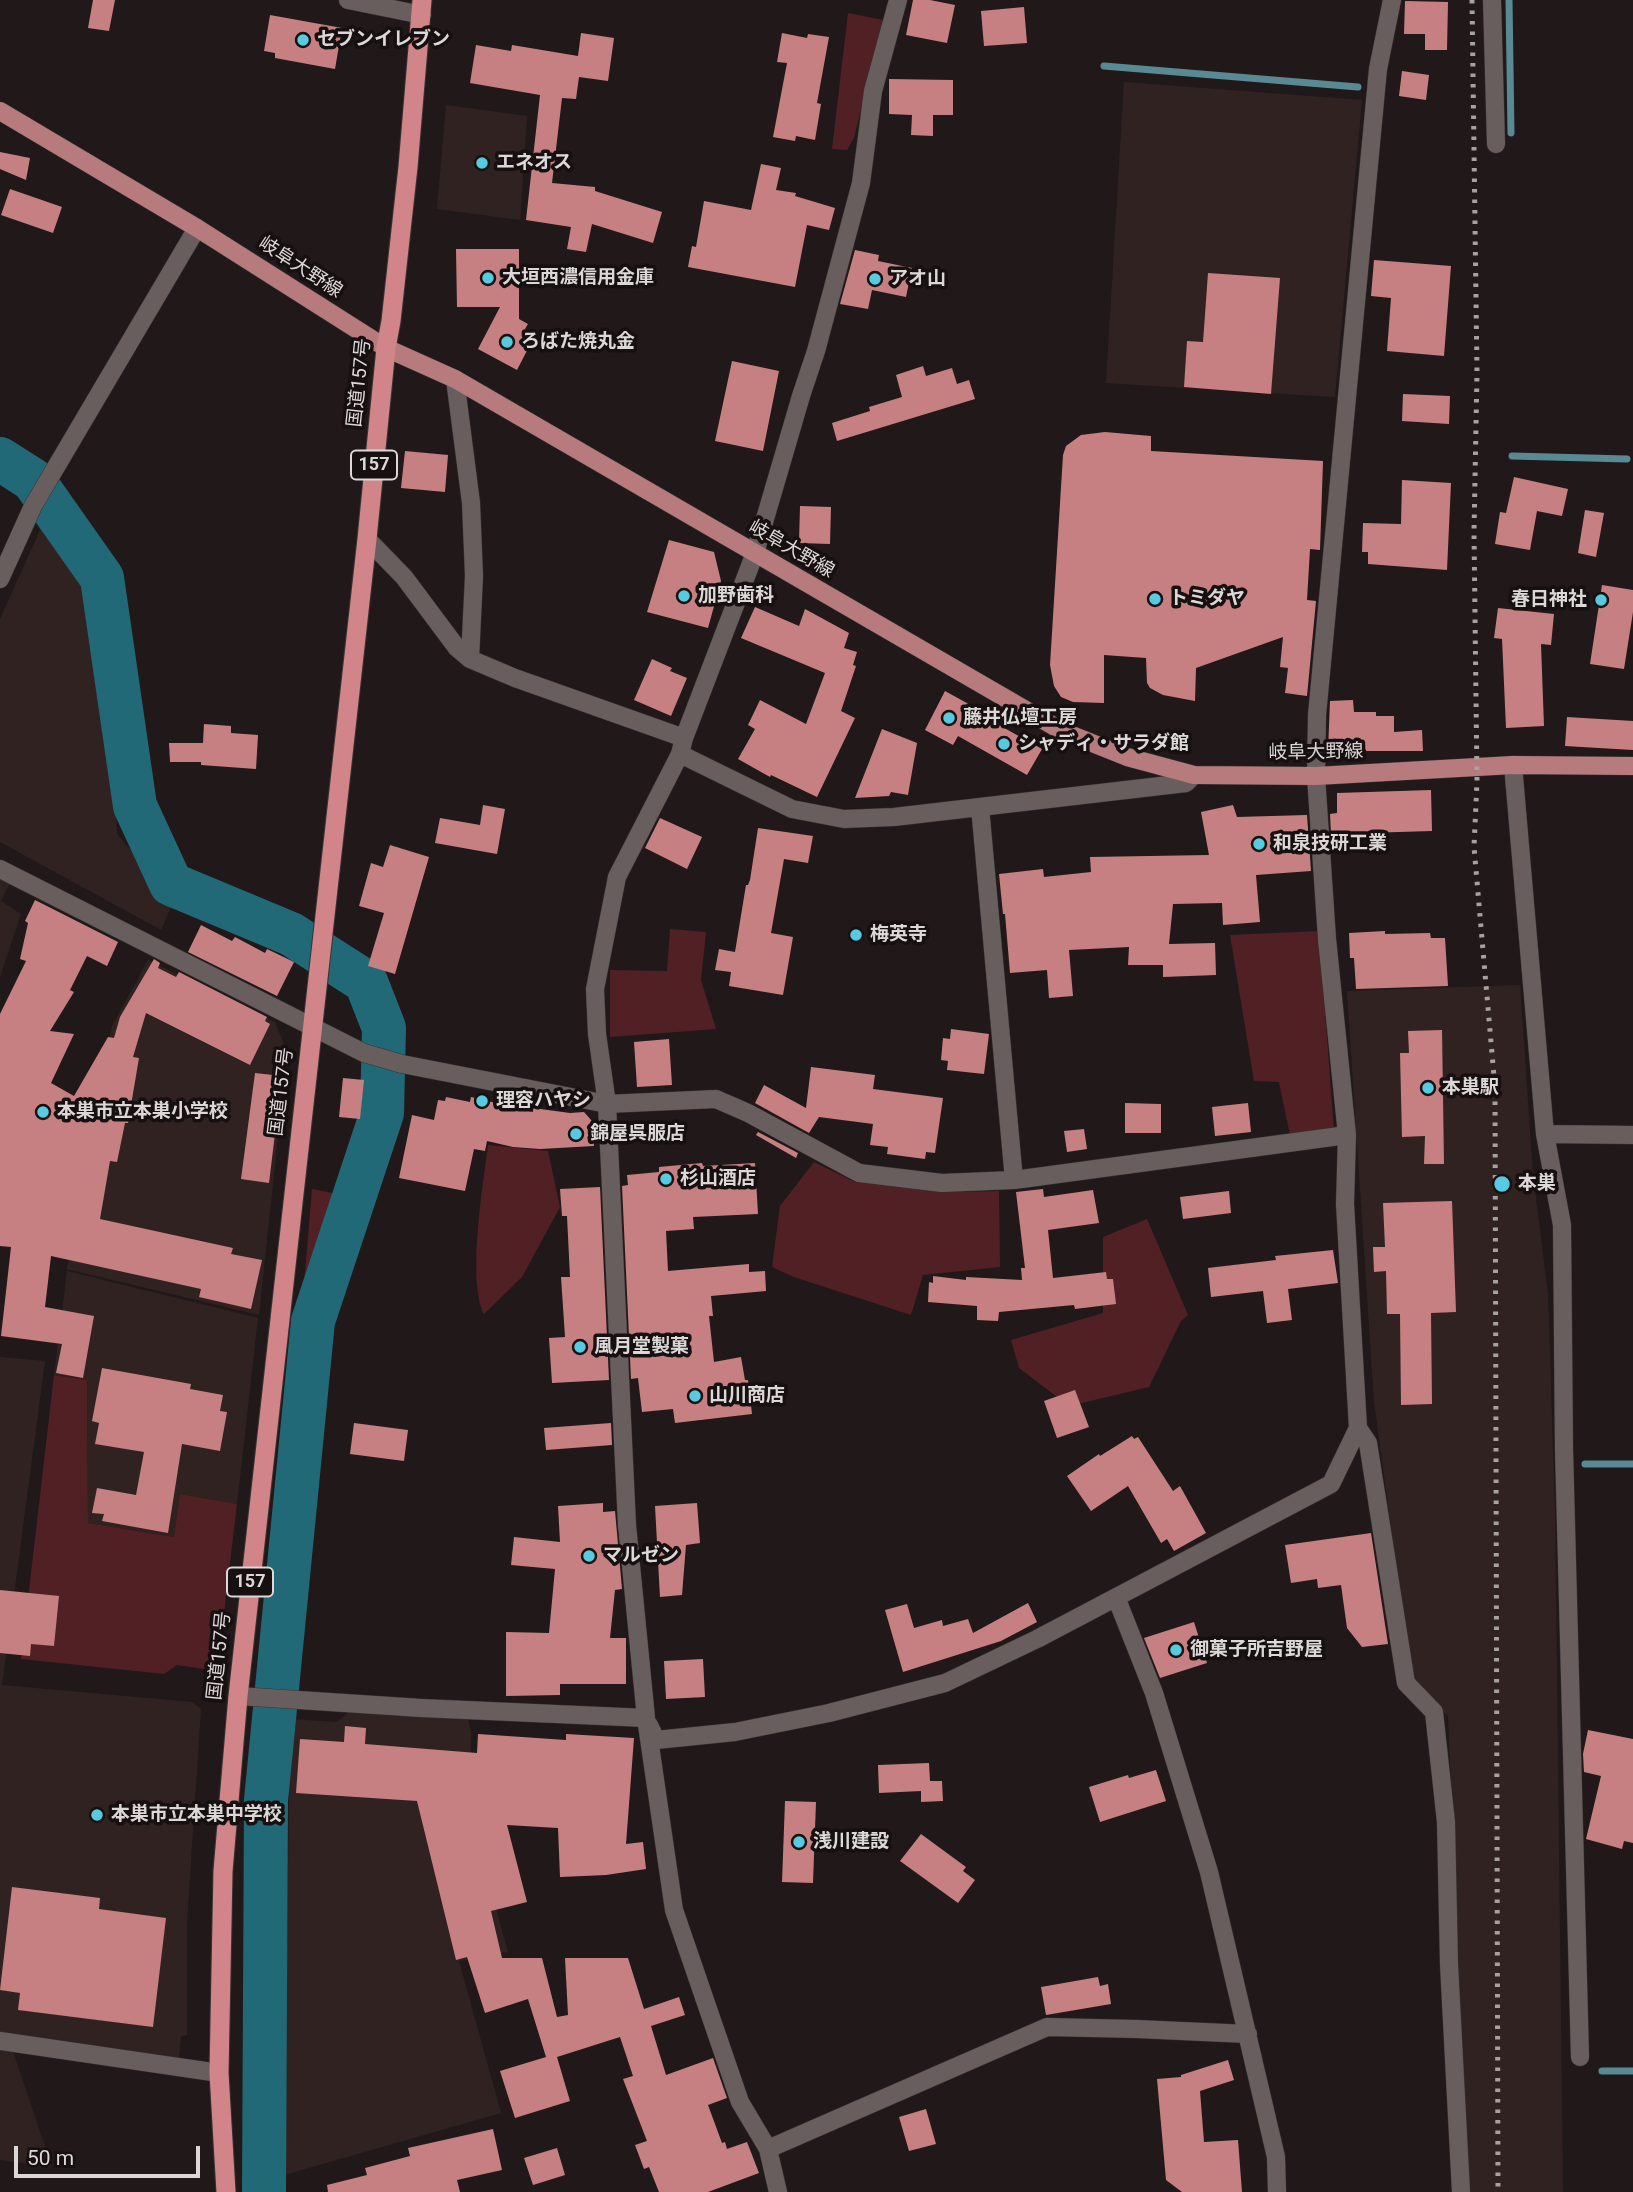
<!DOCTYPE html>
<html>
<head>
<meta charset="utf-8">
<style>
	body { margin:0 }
	#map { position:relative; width:1633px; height:2192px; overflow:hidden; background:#211919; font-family:Roboto,sans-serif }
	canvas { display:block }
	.scale { position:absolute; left:14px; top:2146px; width:186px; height:32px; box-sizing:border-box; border:4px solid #ddd8d8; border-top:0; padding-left:9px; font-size:21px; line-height:24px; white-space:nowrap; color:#ddd8d8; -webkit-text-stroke:5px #171010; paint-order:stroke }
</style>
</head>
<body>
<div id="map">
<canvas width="1633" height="2192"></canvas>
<div class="scale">50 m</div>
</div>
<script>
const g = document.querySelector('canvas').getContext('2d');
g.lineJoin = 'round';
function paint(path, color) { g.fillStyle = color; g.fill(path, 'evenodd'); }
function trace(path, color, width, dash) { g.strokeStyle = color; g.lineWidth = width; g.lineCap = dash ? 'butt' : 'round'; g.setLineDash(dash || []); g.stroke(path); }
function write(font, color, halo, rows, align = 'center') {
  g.font = font + ' Roboto,"Noto Sans JP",sans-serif'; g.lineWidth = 7; g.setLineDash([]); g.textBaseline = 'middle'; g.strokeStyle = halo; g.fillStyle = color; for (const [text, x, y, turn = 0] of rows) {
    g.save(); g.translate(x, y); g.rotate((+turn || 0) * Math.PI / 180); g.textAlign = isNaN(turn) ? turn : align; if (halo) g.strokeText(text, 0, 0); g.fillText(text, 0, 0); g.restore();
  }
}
paint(new Path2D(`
	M1124 82 1362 100 1335 397 1106 383Z
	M446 105 527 116 520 220 437 209Z
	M46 517 90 575 104 665 112 738 117 834 174 900 161 930 0 842V619Z
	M0 873 12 879 1 901 21 914 0 977Z
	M148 960 275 1022 287 1052 259 1315 67 1269 112 1026Z
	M1520 985 1533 1175 1548 1294 1555 1510 1563 2192H1468L1448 1716 1412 1681 1374 1402 1347 991Z
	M67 1271 258 1318 237 1504 180 1494 174 1537 88 1523 87 1380 54 1375Z
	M0 1357 45 1361 2 1685 192 1702 201 1709 187 1922V2035L181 2036 179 2059 8 2037 52 2167 0 2160Z
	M349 1712 467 1717 471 1732 469 1812 508 1952 459 1961 501 2113 284 2175 290 1719 337 1722Z`), '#312222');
paint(new Path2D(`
	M848 13 883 20 854 138 847 150 832 149Z
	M670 929 706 932 701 980 716 1029 610 1037V970L667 971Z
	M1319 931 1334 1131 1290 1135 1279 1082 1254 1081 1230 935Z
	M488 1145 548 1151 560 1207 522 1277 484 1314C467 1280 483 1185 488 1145Z
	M814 1162 855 1182 943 1192 999 1191 1000 1267 923 1275 911 1315 794 1277 772 1267 780 1206Z
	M312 1189 342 1195 320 1281 303 1296Z
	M1147 1219 1188 1315 1181 1321 1149 1387 1069 1406 1019 1368 1011 1340 1103 1313V1237Z
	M54 1375 87 1380 88 1523 174 1537 180 1494 237 1504 217 1671 177 1665 164 1674 21 1659Z`), '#512024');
trace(new Path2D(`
	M1509 0 1511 133
	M1104 66 1358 87
	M1512 456 1627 459
	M1585 1464H1633
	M1602 2071H1633`), '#598a93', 7);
trace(new Path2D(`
	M0 459 33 480 102 578 135 806 171 884 291 934 366 982 384 1028 382 1113 313 1321 266 1800 264 2192`), '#216976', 44);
paint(new Path2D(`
	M93 0H115L109 31 88 28Z
	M913 0H930L955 5 947 43 906 35Z
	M1405 1 1448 2 1447 50H1425V34H1404Z
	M1024 7 1027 43 984 46 981 11Z
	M270 15 342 28 335 69 275 58V53L264 51Z
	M581 33 614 38 608 81 579 77 576 99 562 98 552 183 595 187V191L662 212 653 243 592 224 586 252 567 249 571 227 526 220 540 95 470 83 476 45 511 51 512 45 578 56Z
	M782 33 807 38 808 34 829 37 817 103 821 104 815 140 796 136 795 141 773 137 787 63 777 62Z
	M1402 71 1429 75 1426 100 1399 96Z
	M889 79 953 80V115H933V136L911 135 912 115 889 114Z
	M0 152 30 158 26 180 0 169Z
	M761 164 781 168 776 190 796 193 795 196 835 208 829 230 807 225 795 287 688 267 692 246 696 247 704 201 751 210Z
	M10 189 62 207 53 233 1 215Z
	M456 249H519V319L528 324 525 329 535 335 517 370 478 349 500 307H457Z
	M855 250 879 255 878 261 912 268 906 297 872 290 868 309 840 304Z
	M1374 260 1451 266 1444 356 1387 351 1391 298 1371 296Z
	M1208 273 1280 278 1271 394 1184 387 1187 341 1203 342Z
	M732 361 779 371 763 451 715 441Z
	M923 366 926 376 952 368 957 384 969 380 975 399 837 441 832 423 870 411 869 407 902 397 896 375Z
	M1403 394 1450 396 1449 424 1402 421Z
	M1105 432 1151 436V451L1323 461 1320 550 1310 549 1307 600 1316 601 1307 696 1285 693 1288 668 1280 667 1283 637 1196 668 1195 701 1163 695 1150 688 1147 683 1146 658 1104 655V703L1073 702 1061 697 1054 686 1050 665 1063 455 1066 446 1081 435Z
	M405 451 448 455 445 492 401 488Z
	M1514 477 1568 489 1562 516 1537 511 1530 550 1495 544 1500 512 1506 513Z
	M1402 480 1451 483 1447 570 1368 564V552H1362L1363 523 1401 524Z
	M800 506 831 507 830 544 799 543Z
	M1585 510 1604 513 1596 557 1578 553Z
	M669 540 714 552 721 581 708 628 647 612Z
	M1602 585 1633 590V612L1624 669 1590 664Z
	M755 607 799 626 805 609 849 633 844 648 857 652 853 665 856 666 841 711 855 718 817 797 771 775 770 777 738 759 755 729 748 725 760 700 806 724 825 673 741 638Z
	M1498 608 1554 614 1551 645 1541 644 1544 726 1506 728 1502 639 1494 638Z
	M652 659 672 668 670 671 687 678 671 716 634 700Z
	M945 691 974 707 972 710 1042 749 1027 775 958 736 953 745 925 730Z
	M1353 700 1354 712H1376V716H1394V732L1422 730 1423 751H1356V755L1334 756 1333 750 1328 751 1330 701Z
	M1567 717 1633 721V750L1565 746Z
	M204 724 231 726V733L258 735 256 769 201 765V762H170L169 743H203Z
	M882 729 917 743 908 795 891 792 889 796 855 798Z
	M1431 790 1432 831 1331 834 1330 814 1337 813V793Z
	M483 805 505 809 497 854 435 843 440 818 480 825Z
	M1233 805 1237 817 1307 815 1311 871 1256 875 1260 922 1223 925 1222 903 1173 904 1169 944 1215 943 1216 975 1163 977V965H1128L1129 947 1069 950 1073 996 1049 998 1047 970 1010 973 1005 914H1003L999 874 1043 869 1044 877 1091 872 1090 857 1209 855 1201 812Z
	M660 818 702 837 687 869 645 848Z
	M758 828 813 836 808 863 784 859 771 933 793 937 783 995 729 986 731 972 715 970 719 949 735 952 746 885H748L750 880Z
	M390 845 429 857 395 974 368 966 384 913 359 906 371 863 383 867Z
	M35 900 118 942 107 966 87 956 70 990 74 992 50 1031 74 1034 51 1083 74 1096 108 1037 114 1038 120 1017 154 959 160 963 158 968 176 977 179 972 267 1017 265 1021 270 1024 250 1065 146 1013 133 1057 139 1058 128 1123H125L117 1162 110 1161 100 1219 233 1248 231 1254 262 1260 251 1309 199 1297 201 1289 51 1256 45 1307 94 1316 83 1378 56 1373 62 1344 1 1336 11 1247 0 1246V1014L26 961 20 959 28 923 25 921Z
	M201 925 232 941 235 937 265 953 267 949 294 962 277 996 188 952Z
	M1385 931V934L1430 933 1431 938H1445L1448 986 1356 989 1354 958H1350L1349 933Z
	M951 1029 989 1034 984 1074 947 1070 948 1061 941 1060 943 1038 950 1039Z
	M1442 1030 1444 1164H1424L1425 1136 1402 1137 1400 1053H1409L1408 1031Z
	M669 1039 672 1085 637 1087 634 1042Z
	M811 1067 875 1075 873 1089 943 1098 935 1153 926 1152 925 1159 887 1154 888 1147 870 1145 873 1124 819 1117 809 1133 755 1103 764 1085 806 1108Z
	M255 1073 282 1076 269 1183 241 1179Z
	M343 1078 364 1080 360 1119 339 1117Z
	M446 1097 470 1102 471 1097 533 1112V1108L570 1113 584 1112 592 1121 594 1146 540 1149 513 1147 487 1141 485 1151 474 1149 465 1191 399 1178 412 1115 434 1120 438 1100 445 1101Z
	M1125 1103 1161 1104V1133H1125Z
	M1248 1103 1251 1132 1215 1136 1212 1107Z
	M1084 1129 1087 1149 1067 1152 1064 1131Z
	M758 1132 798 1153 796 1158 756 1135Z
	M702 1163 703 1166 755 1163 758 1214 693 1217 694 1229 666 1231 668 1271 749 1264V1272L765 1271 766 1291 711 1296 713 1316H709L714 1362 741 1357 745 1380H748L752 1414 675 1423 673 1409 642 1412 638 1378 631 1379 622 1186 628 1185 627 1175 659 1172V1167Z
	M600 1187 609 1380 552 1383 549 1338 565 1337 561 1277H570L567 1216H562L560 1189Z
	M1043 1189 1044 1197 1093 1190 1099 1223 1048 1230 1053 1278 1106 1272 1107 1279H1113L1116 1304 1075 1309 1074 1305 999 1312 998 1321 977 1320V1306L928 1302 929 1282 933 1283V1276L966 1280V1277L1022 1280 1021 1268H1025L1016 1192Z
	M1229 1191 1231 1213 1183 1219 1180 1197Z
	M1452 1201 1456 1312 1431 1313 1432 1404 1401 1405 1400 1314H1387L1386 1271 1374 1272 1373 1247H1385L1383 1203Z
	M1333 1250 1338 1283 1288 1289 1292 1320 1267 1323 1263 1291 1211 1297 1208 1268 1276 1260 1275 1256Z
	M102 1368 191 1384 190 1389 223 1395 220 1411 227 1412 220 1451 182 1444 168 1533 102 1521 104 1514 92 1513 97 1488 136 1495 144 1452 95 1444 99 1423 92 1421Z
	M1075 1390 1089 1427 1057 1438 1044 1401Z
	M354 1423 408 1430 404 1461 350 1454Z
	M611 1423 612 1445 546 1450 544 1428Z
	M1132 1436 1134 1439 1138 1437 1173 1491 1180 1486 1206 1533 1174 1551 1167 1539 1161 1543 1128 1486 1091 1511 1067 1476 1099 1454 1100 1456Z
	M603 1503V1512L615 1511 622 1589 615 1590 610 1638H626V1684H560V1695L506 1696V1632L549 1633 555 1569 511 1565 514 1537 560 1542 558 1506Z
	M697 1503 700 1543 686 1545 682 1595 660 1597 655 1506Z
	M1371 1533 1388 1644 1362 1647 1347 1628 1341 1585 1318 1588 1317 1579 1291 1583 1285 1545Z
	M0 1590 59 1596 54 1646 31 1644 30 1656 0 1653Z
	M1028 1603 1037 1622 1001 1641 903 1672 885 1610 907 1604 914 1628 942 1620 943 1626 968 1619 973 1633Z
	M1194 1622 1207 1663 1160 1678 1144 1638Z
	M703 1659 705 1697 666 1699 664 1661Z
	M345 1726 366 1728 365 1744 477 1753 478 1734 566 1740V1734L634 1738 626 1844 643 1842 646 1869 606 1875 560 1877 558 1828 507 1825 527 1902 491 1911 502 1958H542L557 2017 568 2015 565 1958H628L644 2009 679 1997 685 2015 651 2026 666 2075 713 2058 727 2098 708 2105 722 2143 725 2142 727 2149 747 2142 759 2173 708 2192H659L649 2167 644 2169 635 2145 647 2141 623 2079 633 2076 620 2037 557 2057 570 2101 515 2118 500 2071 546 2057 528 1999 485 2013 467 1957 456 1960 417 1801 296 1793 300 1739 344 1742Z
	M1588 1730 1633 1739V1843L1624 1841 1622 1849 1586 1839 1601 1776 1584 1772 1583 1754Z
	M929 1763 930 1781H942L943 1801 921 1802V1791L879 1793 878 1765Z
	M1156 1770 1166 1801 1100 1822 1089 1787 1128 1775 1129 1778Z
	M785 1801 816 1802 813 1883 782 1882Z
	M921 1834 966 1867 963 1871 975 1880 958 1903 900 1861Z
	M12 1887 100 1898 99 1909 166 1918 153 2027 18 2010 20 1993 0 1990Z
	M1098 1977 1100 1986 1108 1984 1111 2004 1046 2015 1041 1987Z
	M1228 2060 1234 2080 1200 2091 1204 2142 1238 2140 1242 2192H1182L1166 2180 1157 2079 1181 2077V2075Z
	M926 2109 936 2144 909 2151 899 2117Z
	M493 2129 502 2170 457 2180 460 2192H328L327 2185 367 2175 365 2168 410 2156 408 2148Z
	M557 2148 565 2175 533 2185 524 2158Z`), '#c78081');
const minor = new Path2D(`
	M348 0 422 15
	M1492 0 1496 144
	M455 379 471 503 474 576 470 659 515 678 684 738
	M367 539 404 577 457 648 470 659
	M0 579 33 506 197 228
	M680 754 792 809 844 819 894 817 1186 783 1194 775
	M1513 765 1545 1134 1562 1225 1564 1449 1580 2057
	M980 807 1014 1180
	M0 869 364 1053 402 1064 607 1104 716 1099 748 1113 859 1173 942 1183 1014 1180 1347 1135
	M1545 1134 1633 1135
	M1358 1428 1368 1443 1406 1683 1434 1712 1446 1822 1449 1964 1461 2192
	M1116 1597 1154 1693 1209 1872 1276 2157 1277 2192
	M238 1696 421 1708 646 1718
	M649 1725 656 1740 735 1732 829 1713 945 1683 1037 1639 1331 1484 1358 1428 1345 1204 1347 1135 1327 939 1316 776 1317 715 1378 69 1392 0
	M0 2041 219 2073
	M768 2149 1047 2027 1137 2029 1248 2034
	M778 2192 768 2149 740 2102 674 1910 646 1718 627 1525 607 1104 597 1034 595 989 617 877 680 754 684 738 755 553 801 396 816 351 861 183 873 91 898 0`);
const primary = new Path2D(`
	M0 111 197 228 386 348 455 379 1062 731 1127 757 1194 775 1316 776 1513 765 1633 766`);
const trunk = new Path2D(`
	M226 2192 219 2073 223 1871 238 1696 367 539 386 348 391 321 408 167 422 0`);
trace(minor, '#383333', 19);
trace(primary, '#383333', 19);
trace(trunk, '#383333', 21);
trace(minor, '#685e5e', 18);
trace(primary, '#b77b7d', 18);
trace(trunk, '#d18588', 19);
trace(new Path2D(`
	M1472 0 1477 373 1474 532 1477 781 1474 847 1495 1088 1498 2192`), '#a7a1a1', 5, [3.5, 7]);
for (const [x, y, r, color] of [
	[303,40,7,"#55cae0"],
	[482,163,7,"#55cae0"],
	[488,278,7,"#55cae0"],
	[875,279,7,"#55cae0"],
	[507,342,7,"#55cae0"],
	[684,596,7,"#55cae0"],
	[1155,599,7,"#55cae0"],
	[1601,600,7,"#55cae0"],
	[949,718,7,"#55cae0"],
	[1004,744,7,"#55cae0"],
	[1259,844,7,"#55cae0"],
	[856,935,7,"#55cae0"],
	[1428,1088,7,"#55cae0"],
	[482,1101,7,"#55cae0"],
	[43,1112,7,"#55cae0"],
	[576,1134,7,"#55cae0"],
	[666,1179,7,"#55cae0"],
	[1502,1184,9,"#55cae0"],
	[580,1347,7,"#55cae0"],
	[695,1396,7,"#55cae0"],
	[589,1556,7,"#55cae0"],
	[1176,1650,7,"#55cae0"],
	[97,1815,7,"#55cae0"],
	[799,1842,7,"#55cae0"]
]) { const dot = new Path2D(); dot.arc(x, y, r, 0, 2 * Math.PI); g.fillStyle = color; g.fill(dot); trace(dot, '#171010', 2.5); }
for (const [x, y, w] of [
	[374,465,46],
	[250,1582,46]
]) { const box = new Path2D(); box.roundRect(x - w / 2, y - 14.5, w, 29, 5); g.fillStyle = '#171010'; g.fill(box); trace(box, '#ddd8d8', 2); }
write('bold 18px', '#ddd8d8', null, [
	["157",374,465],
	["157",250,1582]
]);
write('bold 19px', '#ddd8d8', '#171010', [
	["セブンイレブン",317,40],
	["エネオス",496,163],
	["大垣西濃信用金庫",502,278],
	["アオ山",889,279],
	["ろばた焼丸金",521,342],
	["加野歯科",698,596],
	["トミダヤ",1169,599],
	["春日神社",1587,600,"right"],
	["藤井仏壇工房",963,718],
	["シャディ・サラダ館",1018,744],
	["和泉技研工業",1273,844],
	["梅英寺",870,935],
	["本巣駅",1442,1088],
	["理容ハヤシ",496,1101],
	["本巣市立本巣小学校",57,1112],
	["錦屋呉服店",590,1134],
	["杉山酒店",680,1179],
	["本巣",1518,1184],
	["風月堂製菓",594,1347],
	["山川商店",709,1396],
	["マルゼン",603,1556],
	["御菓子所吉野屋",1190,1650],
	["本巣市立本巣中学校",111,1815],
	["浅川建設",813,1842]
], 'left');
write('19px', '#ddd8d8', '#171010', [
	["岐阜大野線",300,268,33],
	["国道157号",360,383,-84],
	["岐阜大野線",791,550,30],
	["岐阜大野線",1316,753,-1],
	["国道157号",282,1092,-83],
	["国道157号",220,1656,-84]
]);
</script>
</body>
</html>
